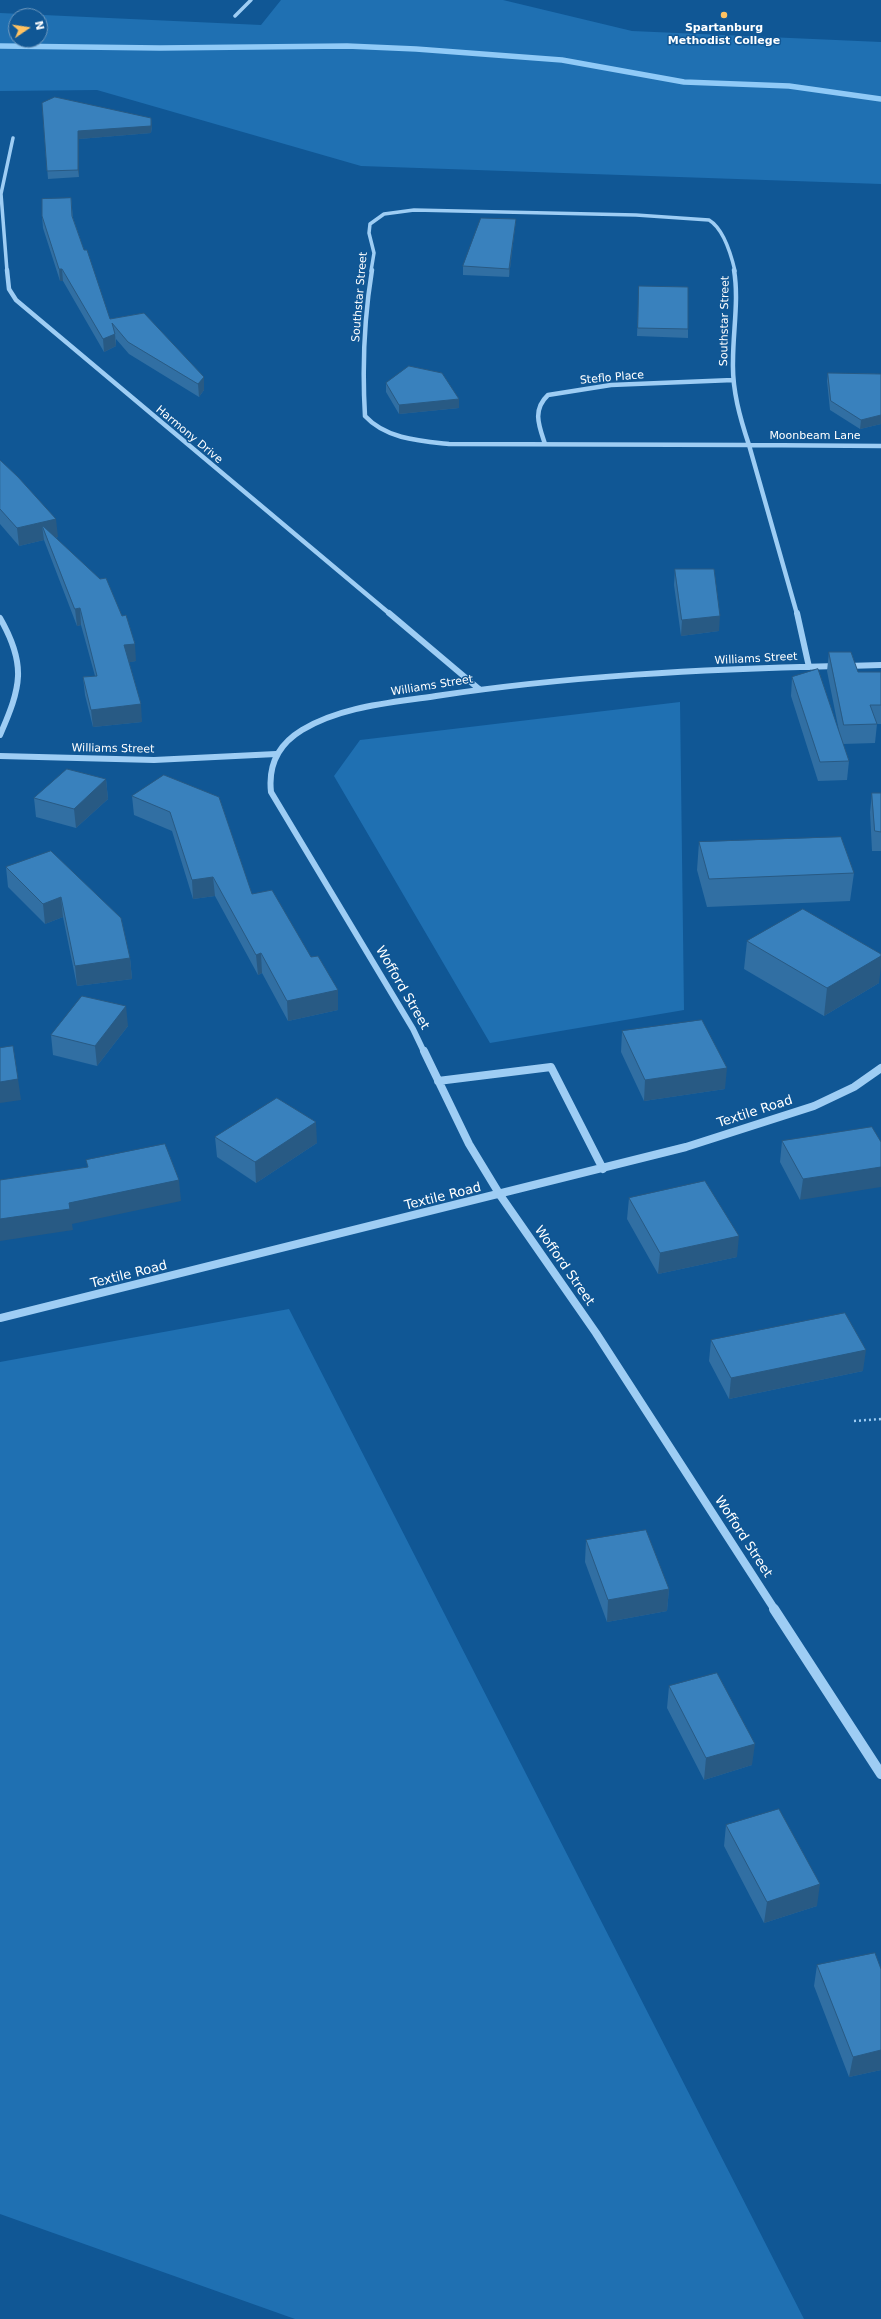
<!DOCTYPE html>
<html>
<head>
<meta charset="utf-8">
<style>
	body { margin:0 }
	#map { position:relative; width:881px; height:2319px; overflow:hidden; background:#105795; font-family:"DejaVu Sans",sans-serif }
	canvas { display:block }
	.north { position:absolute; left:8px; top:8px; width:40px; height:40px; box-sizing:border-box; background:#105795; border:1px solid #709abf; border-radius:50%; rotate:77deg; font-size:11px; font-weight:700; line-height:16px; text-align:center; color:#fff }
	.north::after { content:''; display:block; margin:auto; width:14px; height:18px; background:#ffc261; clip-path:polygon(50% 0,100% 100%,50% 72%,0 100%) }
</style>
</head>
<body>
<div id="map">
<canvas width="881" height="2319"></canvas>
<div class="north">N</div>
</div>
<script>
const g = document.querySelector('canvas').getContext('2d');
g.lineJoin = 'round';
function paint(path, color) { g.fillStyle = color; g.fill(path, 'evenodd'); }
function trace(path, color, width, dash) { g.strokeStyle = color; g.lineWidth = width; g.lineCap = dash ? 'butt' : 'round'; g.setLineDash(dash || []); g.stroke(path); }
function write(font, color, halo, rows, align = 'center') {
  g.font = font + ' "DejaVu Sans",sans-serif'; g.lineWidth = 3; g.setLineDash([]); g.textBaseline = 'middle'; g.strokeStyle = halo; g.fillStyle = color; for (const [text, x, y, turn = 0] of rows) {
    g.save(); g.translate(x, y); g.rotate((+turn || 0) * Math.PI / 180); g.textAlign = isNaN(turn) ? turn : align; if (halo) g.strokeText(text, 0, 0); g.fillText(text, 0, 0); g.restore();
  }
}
paint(new Path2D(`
	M281 0H503L632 31 881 42V184L361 166 97 90 0 91V13L261 25ZM16 16H40V40H16Z
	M680 702 684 1010 490 1043 334 776 360 740Z
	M289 1309 804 2319H295L0 2214V1362Z`), '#1f70b2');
trace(new Path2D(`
	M0 46 160 48 347 46 416 49 562 60 684 82 789 86 881 99`), '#90caf7', 5.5);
trace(new Path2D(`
	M854 1421 881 1419`), '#9ecdf4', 2.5, [2, 3]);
trace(new Path2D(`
	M235 16 251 0
	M7 271 1 194 13 138
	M371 271 374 253 369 233 370 224 384 214 414 210 636 215 709 220C724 229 731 254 735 271`), '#9ecdf4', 3.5);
trace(new Path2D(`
	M7 270 9 289 16 300 390 614
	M372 270C364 319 362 366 365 416 386 439 420 441 449 444L749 445
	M734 270C739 300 733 330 733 361 732 390 740 418 749 445
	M545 444C539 426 532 410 548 395L611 385 733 380
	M749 445 881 446
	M749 445 797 614`), '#9ecdf4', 4.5);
trace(new Path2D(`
	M389 613 479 689
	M797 613 809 667
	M0 618C27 665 21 687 0 735
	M847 666 881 665
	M0 756 154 760 276 754
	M424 1052 413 1029 271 792C268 765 279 744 302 730 342 706 391 703 436 696 568 676 703 669 837 666`), '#9ecdf4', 6);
trace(new Path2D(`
	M424 1051 469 1144 500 1195 596 1333 775 1610
	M438 1081 551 1067 603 1169
	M0 1318 686 1147 814 1106 854 1087 881 1068`), '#9ecdf4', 8);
trace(new Path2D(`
	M774 1609 881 1774`), '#9ecdf4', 10);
paint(new Path2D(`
	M42 103 151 118 152 126 151 133 79 139V177L48 179Z
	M71 198 73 218 84 250 110 319 144 313 204 390 199 397 129 354 116 339V346L104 352 63 281H60L43 228 42 216Z
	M516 219 515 227 509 277 463 275V266Z
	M639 286 688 329V338L637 336Z
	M828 373 881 374V424L860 429 830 410 827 381Z
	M386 383 459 399V408L399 414 386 392Z
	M0 460 58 537 55 538 136 661 129 662 142 722 93 727 85 695 83 677 95 676 81 625 77 626 44 540 19 546 0 524Z
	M675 569 719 631 681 636 674 585Z
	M829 652 858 672H881V724H877L875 743 843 744 849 761 847 780 818 781 791 696 792 677 839 731 827 671Z
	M164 775 252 894 338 1010 288 1021 262 973 258 975 215 896 193 899 172 831 134 815 132 796Z
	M106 779 108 799 76 828 36 817 34 798Z
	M872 793H881V851H872L870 812Z
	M699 842 854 873 850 901 707 907 697 870Z
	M51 851 130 958 132 979 77 986 63 917 45 924 8 887 6 867Z
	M747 941 879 983 824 1016 744 969Z
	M128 1026 97 1066 53 1055 51 1035Z
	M622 1031 725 1089 644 1101 621 1052Z
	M872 1127 800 1200 780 1162 782 1141Z
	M215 1137 317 1143 256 1183 217 1157Z
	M629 1198 737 1257 658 1274 627 1219Z
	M711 1340 863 1371 729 1399 709 1361Z
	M586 1540 669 1589 667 1611 607 1622 585 1562Z
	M669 1686 752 1765 704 1780 667 1708Z
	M726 1825 817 1906 764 1923 724 1846Z
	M817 1965 881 1969V2070L849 2077 814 1986Z`), '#316fa3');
paint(new Path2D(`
	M151 118 152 126 151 133 79 139V177L78 170V131Z
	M516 219 515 227 509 277V269Z
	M59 269H62L63 281H60Z
	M115 334 116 346 104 352 103 339Z
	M204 377V390L199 397 198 384Z
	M459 399V408L399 414V405Z
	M881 415V424L860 429 861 420Z
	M56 519 58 537 48 539 42 525 44 540 19 546 17 528Z
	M80 608 81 625 77 626 75 609Z
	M720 616 719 631 681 636 682 620Z
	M135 644 136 661 126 663 124 645Z
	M141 704 142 722 93 727 91 710Z
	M106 779 108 799 76 828 74 809Z
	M213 877 215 896 193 899 192 880Z
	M61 897 63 917 45 924 43 904Z
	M261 953 262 973 258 975 256 955Z
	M881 956V967L879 983 824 1016 827 988Z
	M130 958 132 979 77 986 75 966Z
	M338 990V1010L288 1021 287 1001Z
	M126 1006 128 1026 97 1066 95 1046Z
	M727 1068 725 1089 644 1101 645 1080Z
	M18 1079 21 1100 0 1103V1082Z
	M316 1122 317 1143 256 1183 255 1162Z
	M881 1167V1187L800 1200 803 1179Z
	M179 1180 181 1201 72 1224 73 1230 0 1241V1219L69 1203Z
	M739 1236 737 1257 658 1274 660 1253Z
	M866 1350 863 1371 729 1399 731 1378Z
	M669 1589 667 1611 607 1622 608 1600Z
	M755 1744 752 1765 704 1780 706 1758Z
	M820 1884 817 1906 764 1923 767 1902Z
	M881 2050V2070L849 2077 853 2057Z`), '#285a84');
const building = new Path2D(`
	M55 97 151 118V126L78 131V170L47 171 42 103Z
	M71 198 72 216 84 250H87L110 319 144 313 204 377 198 384 128 342 112 323 115 334 103 339 62 269H59L42 216V199Z
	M481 218 516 219 509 269 463 266Z
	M639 286 688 287V329L638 328Z
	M409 366 442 373 459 399 399 405 386 383Z
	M828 373 881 374V415L861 420 831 401Z
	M0 460 18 477 56 519 17 528 0 509Z
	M42 525 100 579 106 578 122 616 126 615 135 644 124 645 141 704 91 710 83 677 97 676 80 608 75 609Z
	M675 569H714L720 616 682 620Z
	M829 652H851L858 672H881V705H870L877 724 844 725Z
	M818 669 849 761 820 762 792 677Z
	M67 769 106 779 74 809 34 798Z
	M164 775 219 797 252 894 272 890 311 957 318 956 338 990 287 1001 261 953 256 955 213 877 192 880 170 812 132 796Z
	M872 793H881V832L875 831Z
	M841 837 854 873 709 879 699 842Z
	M51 851 121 918 130 958 75 966 61 897 43 904 6 867Z
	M803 909 881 954V956L827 988 747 941Z
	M82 996 126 1006 95 1046 51 1035Z
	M702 1020 727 1068 645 1080 622 1031Z
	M13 1046 18 1079 0 1082V1048Z
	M277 1098 316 1122 255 1162 215 1137Z
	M872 1127 881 1142V1167L803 1179 782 1141Z
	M165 1144 179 1180 69 1203 70 1209 0 1219V1180L88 1167 86 1160Z
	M705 1181 739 1236 660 1253 629 1198Z
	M845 1313 866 1350 731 1378 711 1340Z
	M646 1530 669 1589 608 1600 586 1540Z
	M717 1673 755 1744 706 1758 669 1686Z
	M779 1809 820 1884 767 1902 726 1825Z
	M875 1953 881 1969V2050L853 2057 817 1965Z`);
paint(building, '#3981bd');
trace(building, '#285a84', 1);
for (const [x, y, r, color] of [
	[724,15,4,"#ffc261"]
]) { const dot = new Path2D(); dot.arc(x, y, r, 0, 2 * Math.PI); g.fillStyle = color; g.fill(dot); trace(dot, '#105795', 1.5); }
write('bold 11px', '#fff', '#105795', [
	["Spartanburg",724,28],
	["Methodist College",724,41]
]);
write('11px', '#fff', '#105795', [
	["Southstar Street",360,297,-85],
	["Southstar Street",725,321,-89],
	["Steflo Place",612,378,-5],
	["Harmony Drive",189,435,40],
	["Moonbeam Lane",815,436],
	["Williams Street",756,659,-3],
	["Williams Street",432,686,-9],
	["Williams Street",113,749,1]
]);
write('13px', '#fff', '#105795', [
	["Wofford Street",402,988,60],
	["Textile Road",755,1112,-18],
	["Textile Road",443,1197,-14],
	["Wofford Street",564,1266,55],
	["Textile Road",129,1275,-14],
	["Wofford Street",743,1537,57]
]);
</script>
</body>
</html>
